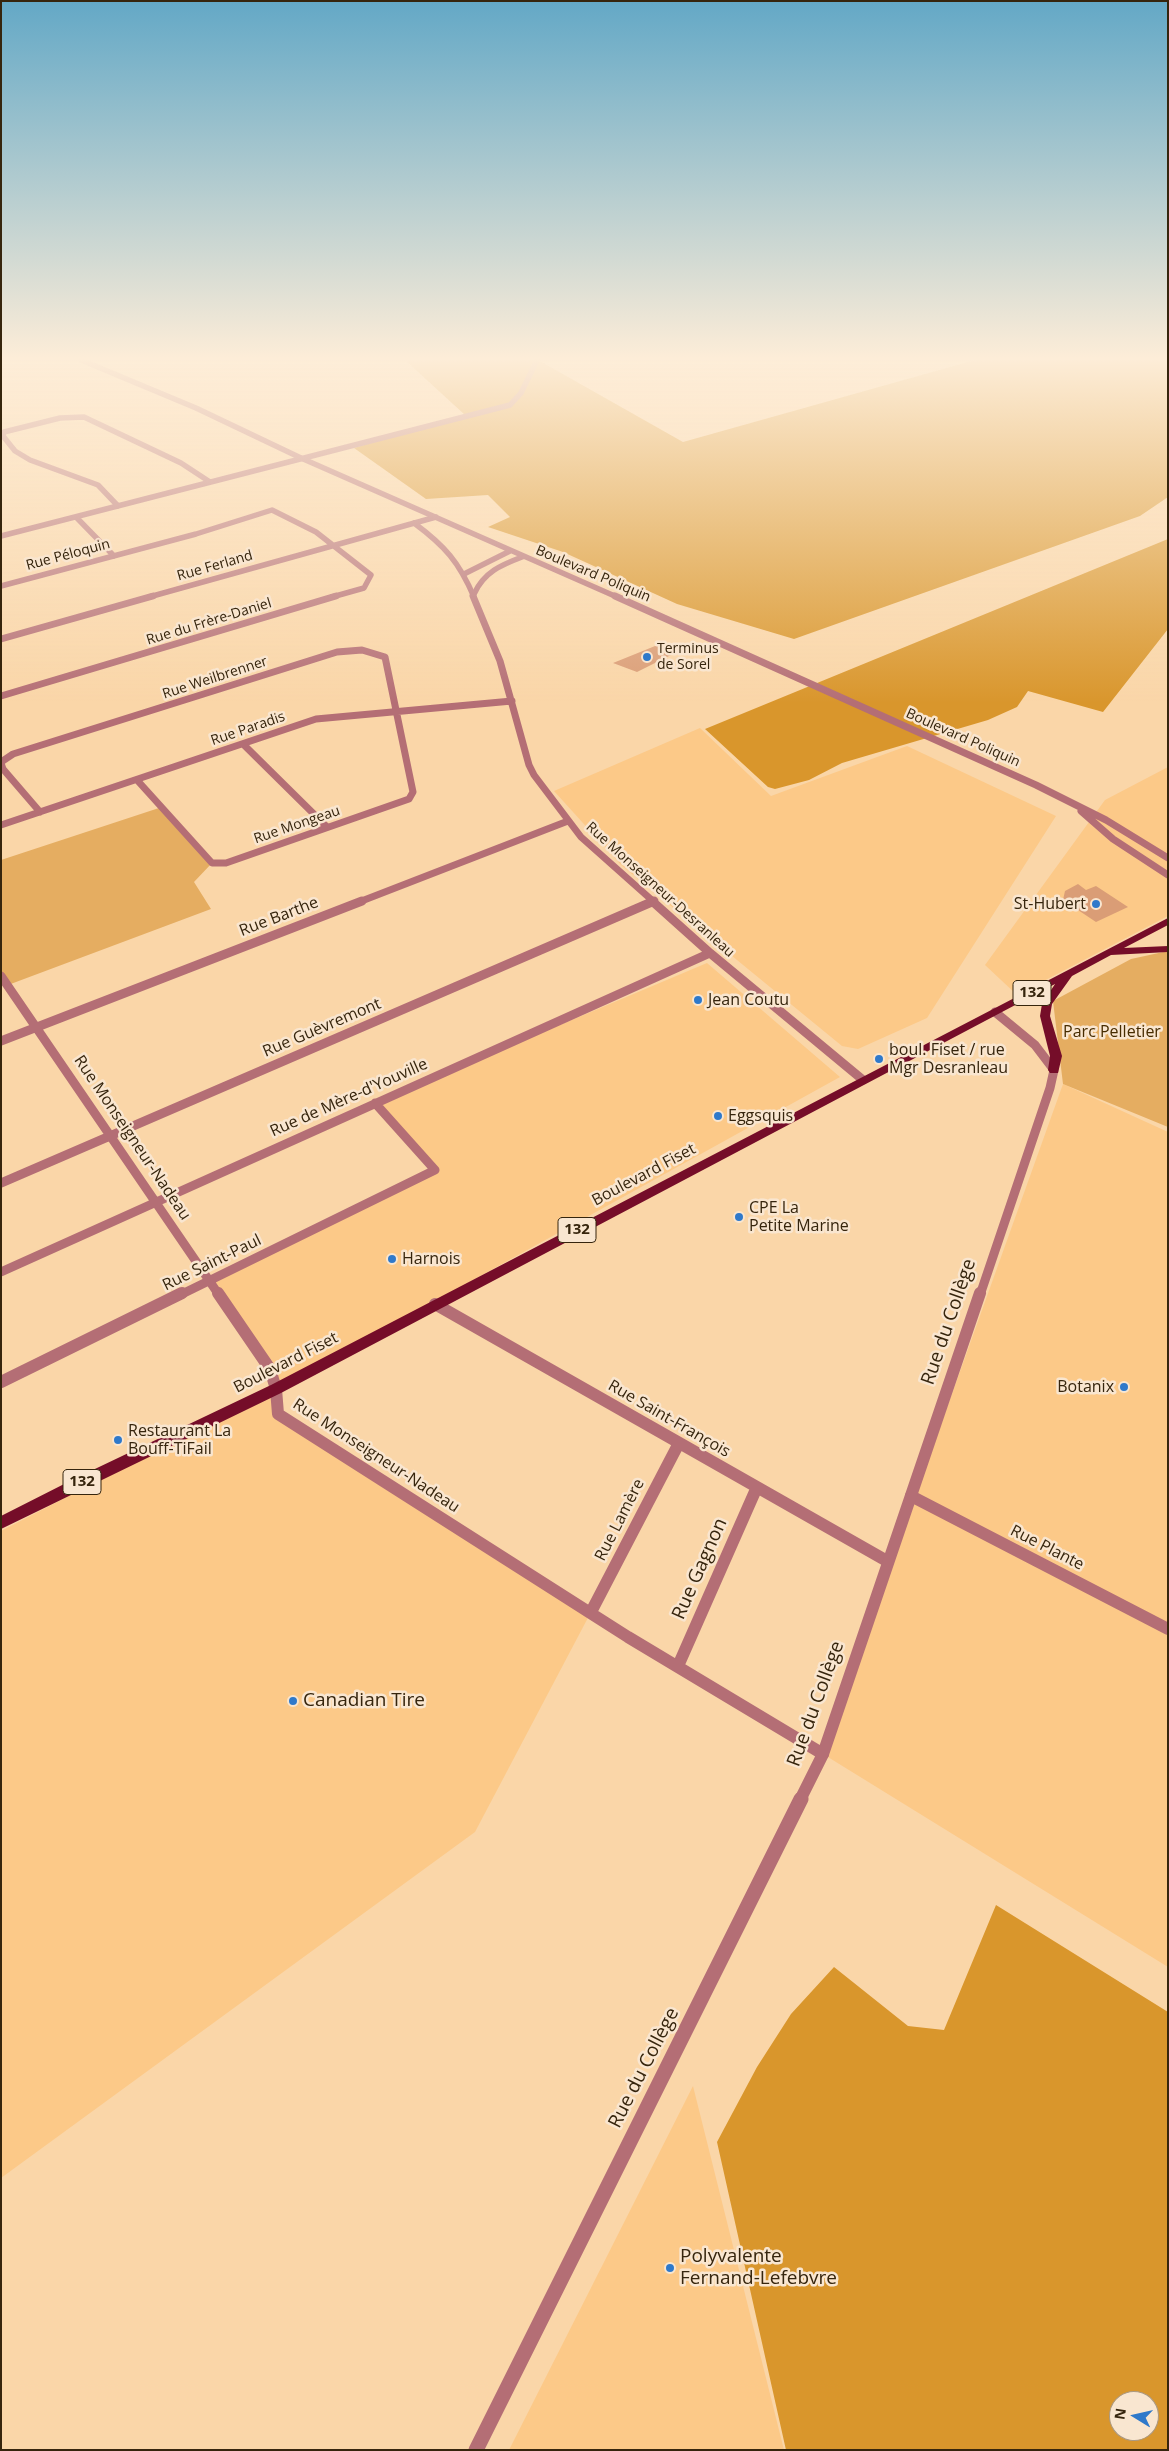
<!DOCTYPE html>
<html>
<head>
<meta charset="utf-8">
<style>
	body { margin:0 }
	#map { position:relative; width:1169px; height:2451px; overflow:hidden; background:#fad6a8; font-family:"Open Sans",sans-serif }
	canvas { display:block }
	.frame { position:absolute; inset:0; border:2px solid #36250d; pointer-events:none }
	.north { position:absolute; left:1109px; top:2391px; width:50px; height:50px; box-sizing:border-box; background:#f9e6d0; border:1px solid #ab9982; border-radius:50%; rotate:279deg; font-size:14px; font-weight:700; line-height:20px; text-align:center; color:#36250d }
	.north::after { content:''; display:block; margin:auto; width:18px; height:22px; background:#2f79ca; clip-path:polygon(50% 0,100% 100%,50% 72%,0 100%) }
</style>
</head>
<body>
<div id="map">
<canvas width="1169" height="2451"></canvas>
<div class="frame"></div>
<div class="north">N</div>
</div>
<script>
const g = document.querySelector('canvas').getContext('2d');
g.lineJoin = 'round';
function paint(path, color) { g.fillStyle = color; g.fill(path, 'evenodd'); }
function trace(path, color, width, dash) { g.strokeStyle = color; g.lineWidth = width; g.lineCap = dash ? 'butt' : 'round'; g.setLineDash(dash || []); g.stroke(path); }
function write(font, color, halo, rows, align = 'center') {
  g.font = font + ' "Open Sans",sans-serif'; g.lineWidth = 5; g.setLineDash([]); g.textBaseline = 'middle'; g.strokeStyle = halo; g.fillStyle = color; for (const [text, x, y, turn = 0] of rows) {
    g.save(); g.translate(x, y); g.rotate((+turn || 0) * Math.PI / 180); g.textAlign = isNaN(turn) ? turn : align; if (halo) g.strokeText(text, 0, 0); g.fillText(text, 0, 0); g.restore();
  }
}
paint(new Path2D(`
	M700 728 771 796 907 746 1056 816 927 1018 858 1049 842 1046 621 865 554 791Z
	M1168 767V916L1017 995 985 965 1105 800Z
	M707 963 840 1077 276 1389 278 1414 591 1612 475 1832 1 2178V1531L276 1389 210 1280 434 1170 375 1103Z
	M1063 1084 1168 1132V1967L823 1754Z
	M693 2086 784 2450H509Z`), '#fcc988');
paint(new Path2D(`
	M162 807 212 863 194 882 211 909 8 985 1 976V860Z
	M1168 951V1127L1063 1084 1053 1001 1131 959Z`), '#e5ad61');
paint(new Path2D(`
	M405 360H538L683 442 975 360H1168V497L1140 516 794 639 677 604 563 552 488 527 510 517 488 495 426 499 354 448 465 415Z
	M1168 539V629L1103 712 1028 691 1017 707 988 720 842 763 809 780 775 789 768 787 705 729Z
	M996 1905 1168 2012V2450H786L717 2142 757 2067 791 2014 834 1967 908 2026 944 2030ZM1119 2401H1149V2431H1119Z`), '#d9962c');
paint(new Path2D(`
	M660 644 677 652 637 672 613 663Z
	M1078 884 1086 890 1096 886 1128 907 1096 922 1063 900 1065 891Z`), '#da9d76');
trace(new Path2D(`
	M118 506 98 485 30 460 15 451 3 436 4 432 60 418 84 417 181 463 210 482
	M76 517 114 556
	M414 523C445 546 459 562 474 597
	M1 536 510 405 521 393 537 360
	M1 586 196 534 272 510 316 532 371 575 364 588 332 597
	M149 597 436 517`), '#b46e75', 5.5);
trace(new Path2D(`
	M473 596 500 661 529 765 534 775 581 837 654 902
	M1 639 153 596
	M1 696 336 596
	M243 744 327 827
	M1 762 13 754 337 652 362 650 385 657 413 792 409 799 226 863H212L137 780
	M1 763 3 769 40 812
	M1 825 316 719 512 701
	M359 902 568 821
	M651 902 654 901`), '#b46e75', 7);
trace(new Path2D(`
	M652 901 710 953 863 1080
	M1 976 219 1295
	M1 1041 362 901
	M1 1183 654 901
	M1 1272 710 953
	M180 1295 435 1170 375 1103`), '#b46e75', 9);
trace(new Path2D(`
	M218 1293 270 1369 276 1389 278 1414 628 1637 823 1754
	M435 1304 887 1561
	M1 1382 182 1293
	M911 1496 1168 1629
	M591 1612 679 1443
	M678 1666 757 1487`), '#b46e75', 12);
trace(new Path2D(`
	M81 360 196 408 301 458 617 597
	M464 574 510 551
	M474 594C484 572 501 565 522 557`), '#b46e75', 5.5);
trace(new Path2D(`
	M615 596 1036 785 1106 820 1168 858
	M1081 811 1113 839 1168 875`), '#b46e75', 7);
trace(new Path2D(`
	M980 1295 1050 1088 1054 1070 1035 1045 995 1012`), '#b46e75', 9);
trace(new Path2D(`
	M800 1800 823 1754 980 1293`), '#b46e75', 12);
trace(new Path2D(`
	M476 2450 801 1799`), '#b46e75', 15);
paint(new Path2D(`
	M1168 918V925L1124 948 1168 946V952L1111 955 1072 976 1052 1004 1050 1016 1062 1056 1058 1073H1050L1048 1070 1050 1056 1040 1016 1042 1004 1055 984 281 1393 1 1529V1516L76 1478 271 1385Z`), '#750d29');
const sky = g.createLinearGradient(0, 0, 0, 703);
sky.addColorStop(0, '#63a8c6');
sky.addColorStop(0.51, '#fdedd8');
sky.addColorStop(1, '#fdedd800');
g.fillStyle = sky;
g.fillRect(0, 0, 1169, 703);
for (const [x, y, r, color] of [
	[647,657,5,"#2f79ca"],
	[1096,904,5,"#2f79ca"],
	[698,1000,5,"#2f79ca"],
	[879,1059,5,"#2f79ca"],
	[718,1116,5,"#2f79ca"],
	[739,1217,5,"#2f79ca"],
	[392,1259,5,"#2f79ca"],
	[1124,1387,5,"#2f79ca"],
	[118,1440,5,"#2f79ca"],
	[293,1701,5,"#2f79ca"],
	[670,2268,5,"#2f79ca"]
]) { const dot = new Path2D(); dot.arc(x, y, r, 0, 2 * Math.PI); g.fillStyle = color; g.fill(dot); trace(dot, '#f9e6d0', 2); }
write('14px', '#36250d', '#f9e6d0', [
	["Rue Péloquin",68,555,-15],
	["Rue Ferland",215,566,-16],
	["Boulevard Poliquin",593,574,23],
	["Rue du Frère-Daniel",209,622,-17],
	["Rue Weilbrenner",215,678,-18],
	["Rue Paradis",248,729,-19],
	["Boulevard Poliquin",963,738,24],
	["Rue Mongeau",297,825,-19],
	["Rue Monseigneur-Desranleau",660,890,42]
]);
write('14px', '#36250d', '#f9e6d0', [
	["Terminus",657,649],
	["de Sorel",657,665]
], 'left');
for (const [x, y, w] of [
	[1032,993,38],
	[577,1230,38],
	[82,1482,38]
]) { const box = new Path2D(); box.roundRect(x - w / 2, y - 12.5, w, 25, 4); g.fillStyle = '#f9e6d0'; g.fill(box); trace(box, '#36250d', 1); }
write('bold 15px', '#36250d', null, [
	["132",1032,993],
	["132",577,1230],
	["132",82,1482]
]);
write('16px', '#36250d', '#f9e6d0', [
	["St-Hubert",1086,904,"right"],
	["Jean Coutu",708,1000],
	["boul. Fiset / rue",889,1050],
	["Mgr Desranleau",889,1068],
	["Eggsquis",728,1116],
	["CPE La",749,1208],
	["Petite Marine",749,1226],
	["Harnois",402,1259],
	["Botanix",1114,1387,"right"],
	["Restaurant La",128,1431],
	["Bouff-TiFail",128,1449]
], 'left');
write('16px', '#36250d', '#f9e6d0', [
	["Rue Barthe",279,917,-21],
	["Rue Guèvremont",322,1028,-23],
	["Rue de Mère-d'Youville",349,1098,-24],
	["Rue Monseigneur-Nadeau",132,1138,56],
	["Boulevard Fiset",644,1175,-28],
	["Rue Saint-Paul",212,1263,-26],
	["Boulevard Fiset",286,1363,-27],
	["Rue Saint-François",669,1419,30],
	["Rue Monseigneur-Nadeau",376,1456,33],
	["Rue Lamère",620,1520,-63],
	["Rue Plante",1047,1548,27]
]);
write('16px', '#472c00', '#f9e6d0', [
	["Parc Pelletier",1112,1032]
]);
write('19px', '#36250d', '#f9e6d0', [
	["Rue du Collège",949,1322,-71],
	["Rue Gagnon",700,1569,-66],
	["Rue du Collège",816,1704,-70],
	["Rue du Collège",644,2068,-63]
]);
write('19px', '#36250d', '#f9e6d0', [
	["Canadian Tire",303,1701],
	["Polyvalente",680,2257],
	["Fernand-Lefebvre",680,2279]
], 'left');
</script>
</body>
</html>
